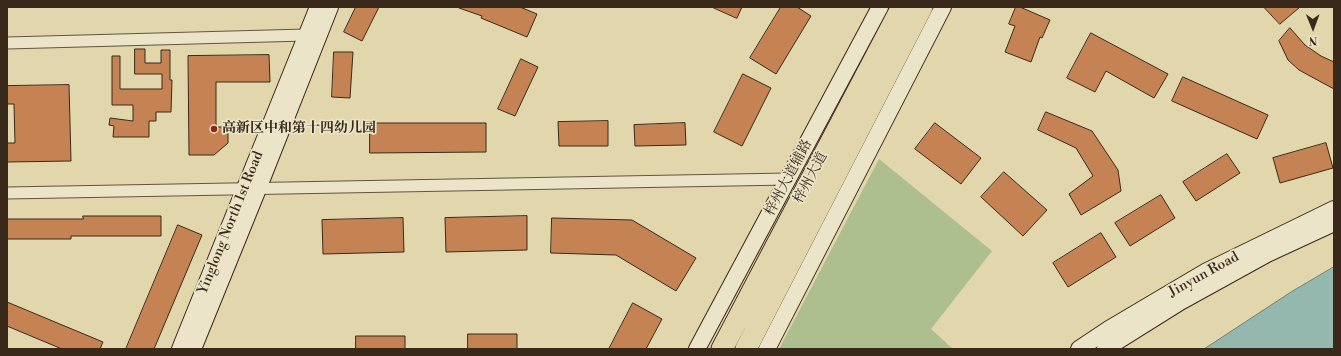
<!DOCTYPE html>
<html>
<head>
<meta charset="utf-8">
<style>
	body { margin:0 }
	#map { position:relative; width:1341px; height:356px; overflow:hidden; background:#e2d6ac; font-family:"Libre Bodoni",serif }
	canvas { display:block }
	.frame { position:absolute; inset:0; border:8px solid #39291a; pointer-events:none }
	.north { position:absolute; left:1293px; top:8px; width:40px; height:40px; -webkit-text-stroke:3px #ece4c9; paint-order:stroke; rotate:179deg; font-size:11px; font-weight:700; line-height:16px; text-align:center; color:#39291a }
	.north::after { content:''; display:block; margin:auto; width:14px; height:18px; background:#39291a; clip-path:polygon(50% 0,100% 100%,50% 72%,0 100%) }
</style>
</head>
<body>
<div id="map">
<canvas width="1341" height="356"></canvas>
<div class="frame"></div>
<div class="north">N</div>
</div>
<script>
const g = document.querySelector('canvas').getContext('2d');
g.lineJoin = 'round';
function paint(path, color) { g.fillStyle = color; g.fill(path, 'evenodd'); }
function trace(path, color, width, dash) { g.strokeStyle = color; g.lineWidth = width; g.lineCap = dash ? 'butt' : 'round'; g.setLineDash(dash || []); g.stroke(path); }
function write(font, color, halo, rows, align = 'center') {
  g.font = font + ' "Libre Bodoni","Noto Serif SC",serif'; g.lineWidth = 3.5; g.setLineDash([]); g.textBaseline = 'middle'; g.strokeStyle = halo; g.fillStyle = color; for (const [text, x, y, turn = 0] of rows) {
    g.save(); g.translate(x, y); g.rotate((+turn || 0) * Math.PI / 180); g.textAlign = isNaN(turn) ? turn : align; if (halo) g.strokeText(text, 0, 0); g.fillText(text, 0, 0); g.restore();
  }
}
paint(new Path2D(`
	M879 159 992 251 931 329 953 349H779Z`), '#adbf8e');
const water = new Path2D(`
	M1334 267V349H1204L1291 292Z`);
paint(water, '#95b8ae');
trace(water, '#707f73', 1);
const building = new Path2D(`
	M356 7H379L362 41 344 32Z
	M459 7H520L537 14 527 37 481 18 482 16 459 8Z
	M712 7H742L737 18Z
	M781 7H797L811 16 776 74 750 58Z
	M1016 7H1020L1050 20 1042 38 1040 37 1031 62 1005 52 1015 26 1009 24Z
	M1264 7H1300L1280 24Z
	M1290 28 1305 45 1321 56 1334 62V89L1299 70 1288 60 1279 41Z
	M1091 33 1168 74 1154 98 1106 71 1095 92 1067 78Z
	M135 49H145V63H161V50H170V80H172L171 112H156V121H149V137H113L114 126 109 125 110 118 133 121V105H112V56H120V89H162V74H135Z
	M334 52H353L350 98 332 97Z
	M269 55 270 82H216V127H228V143L214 155H189L188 56Z
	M521 59 538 67 515 116 498 109Z
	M743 74 771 88 742 146 714 132Z
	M1183 77 1268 115 1257 139 1172 101Z
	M69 85 71 161 7 162V143H15L14 104H7V86Z
	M1046 112 1092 131 1118 170 1121 191 1081 215 1069 194 1093 176 1076 148 1038 130Z
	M608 121V146H559L558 122Z
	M370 123H486V152L370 153Z
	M685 123 686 145 635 146 634 125Z
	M935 123 981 158 961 184 915 149Z
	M1326 143 1333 168 1280 183 1273 158Z
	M1227 154 1240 173 1196 201 1183 182Z
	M1004 172 1047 210 1023 236 981 197Z
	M1161 195 1175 218 1130 246 1115 223Z
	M83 216H161V236H71V239H7V219H83Z
	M527 216V250L446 252 445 218Z
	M403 218 404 252 323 254 322 220Z
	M552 218 632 220 696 258 676 291 616 255 551 253Z
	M178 225 202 235 154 349H126Z
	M1101 233 1116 257 1068 287 1053 263Z
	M7 302 103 342 100 349H62L7 326Z
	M633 303 662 319 646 349H609Z
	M468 334H517V349H468Z
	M356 336H405V349H356Z`);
paint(building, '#c58354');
trace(building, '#39291a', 1);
const street = new Path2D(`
	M7 43 306 35
	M7 193 788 179`);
const secondary = new Path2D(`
	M180 349 318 7
	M193 349 258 189 330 7
	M697 349 880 7
	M767 349 943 7
	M1079 349 1109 329 1207 271 1334 209
	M1105 349 1180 302 1267 254 1334 223`);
const highway = new Path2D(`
	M722 349 902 7
	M746 349 922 7`);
trace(street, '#63543e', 13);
trace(secondary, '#39291a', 18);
trace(highway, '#39291a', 23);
trace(street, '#ece4c9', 11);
trace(secondary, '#ece4c9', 16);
trace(highway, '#e2d6ac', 21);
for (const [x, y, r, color] of [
	[214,129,4,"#8f2418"]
]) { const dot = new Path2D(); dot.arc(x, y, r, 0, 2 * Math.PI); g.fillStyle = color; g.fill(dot); trace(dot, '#ece4c9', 1.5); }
write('bold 14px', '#39291a', '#ece4c9', [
	["高新区中和第十四幼儿园",222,129]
], 'left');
write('14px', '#39291a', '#ece4c9', [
	["梓州大道辅路",789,178,-62],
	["梓州大道",811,178,-62],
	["Yinglong North 1st Road",231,223,-68],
	["Jinyun Road",1204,275,-29]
]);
</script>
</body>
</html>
